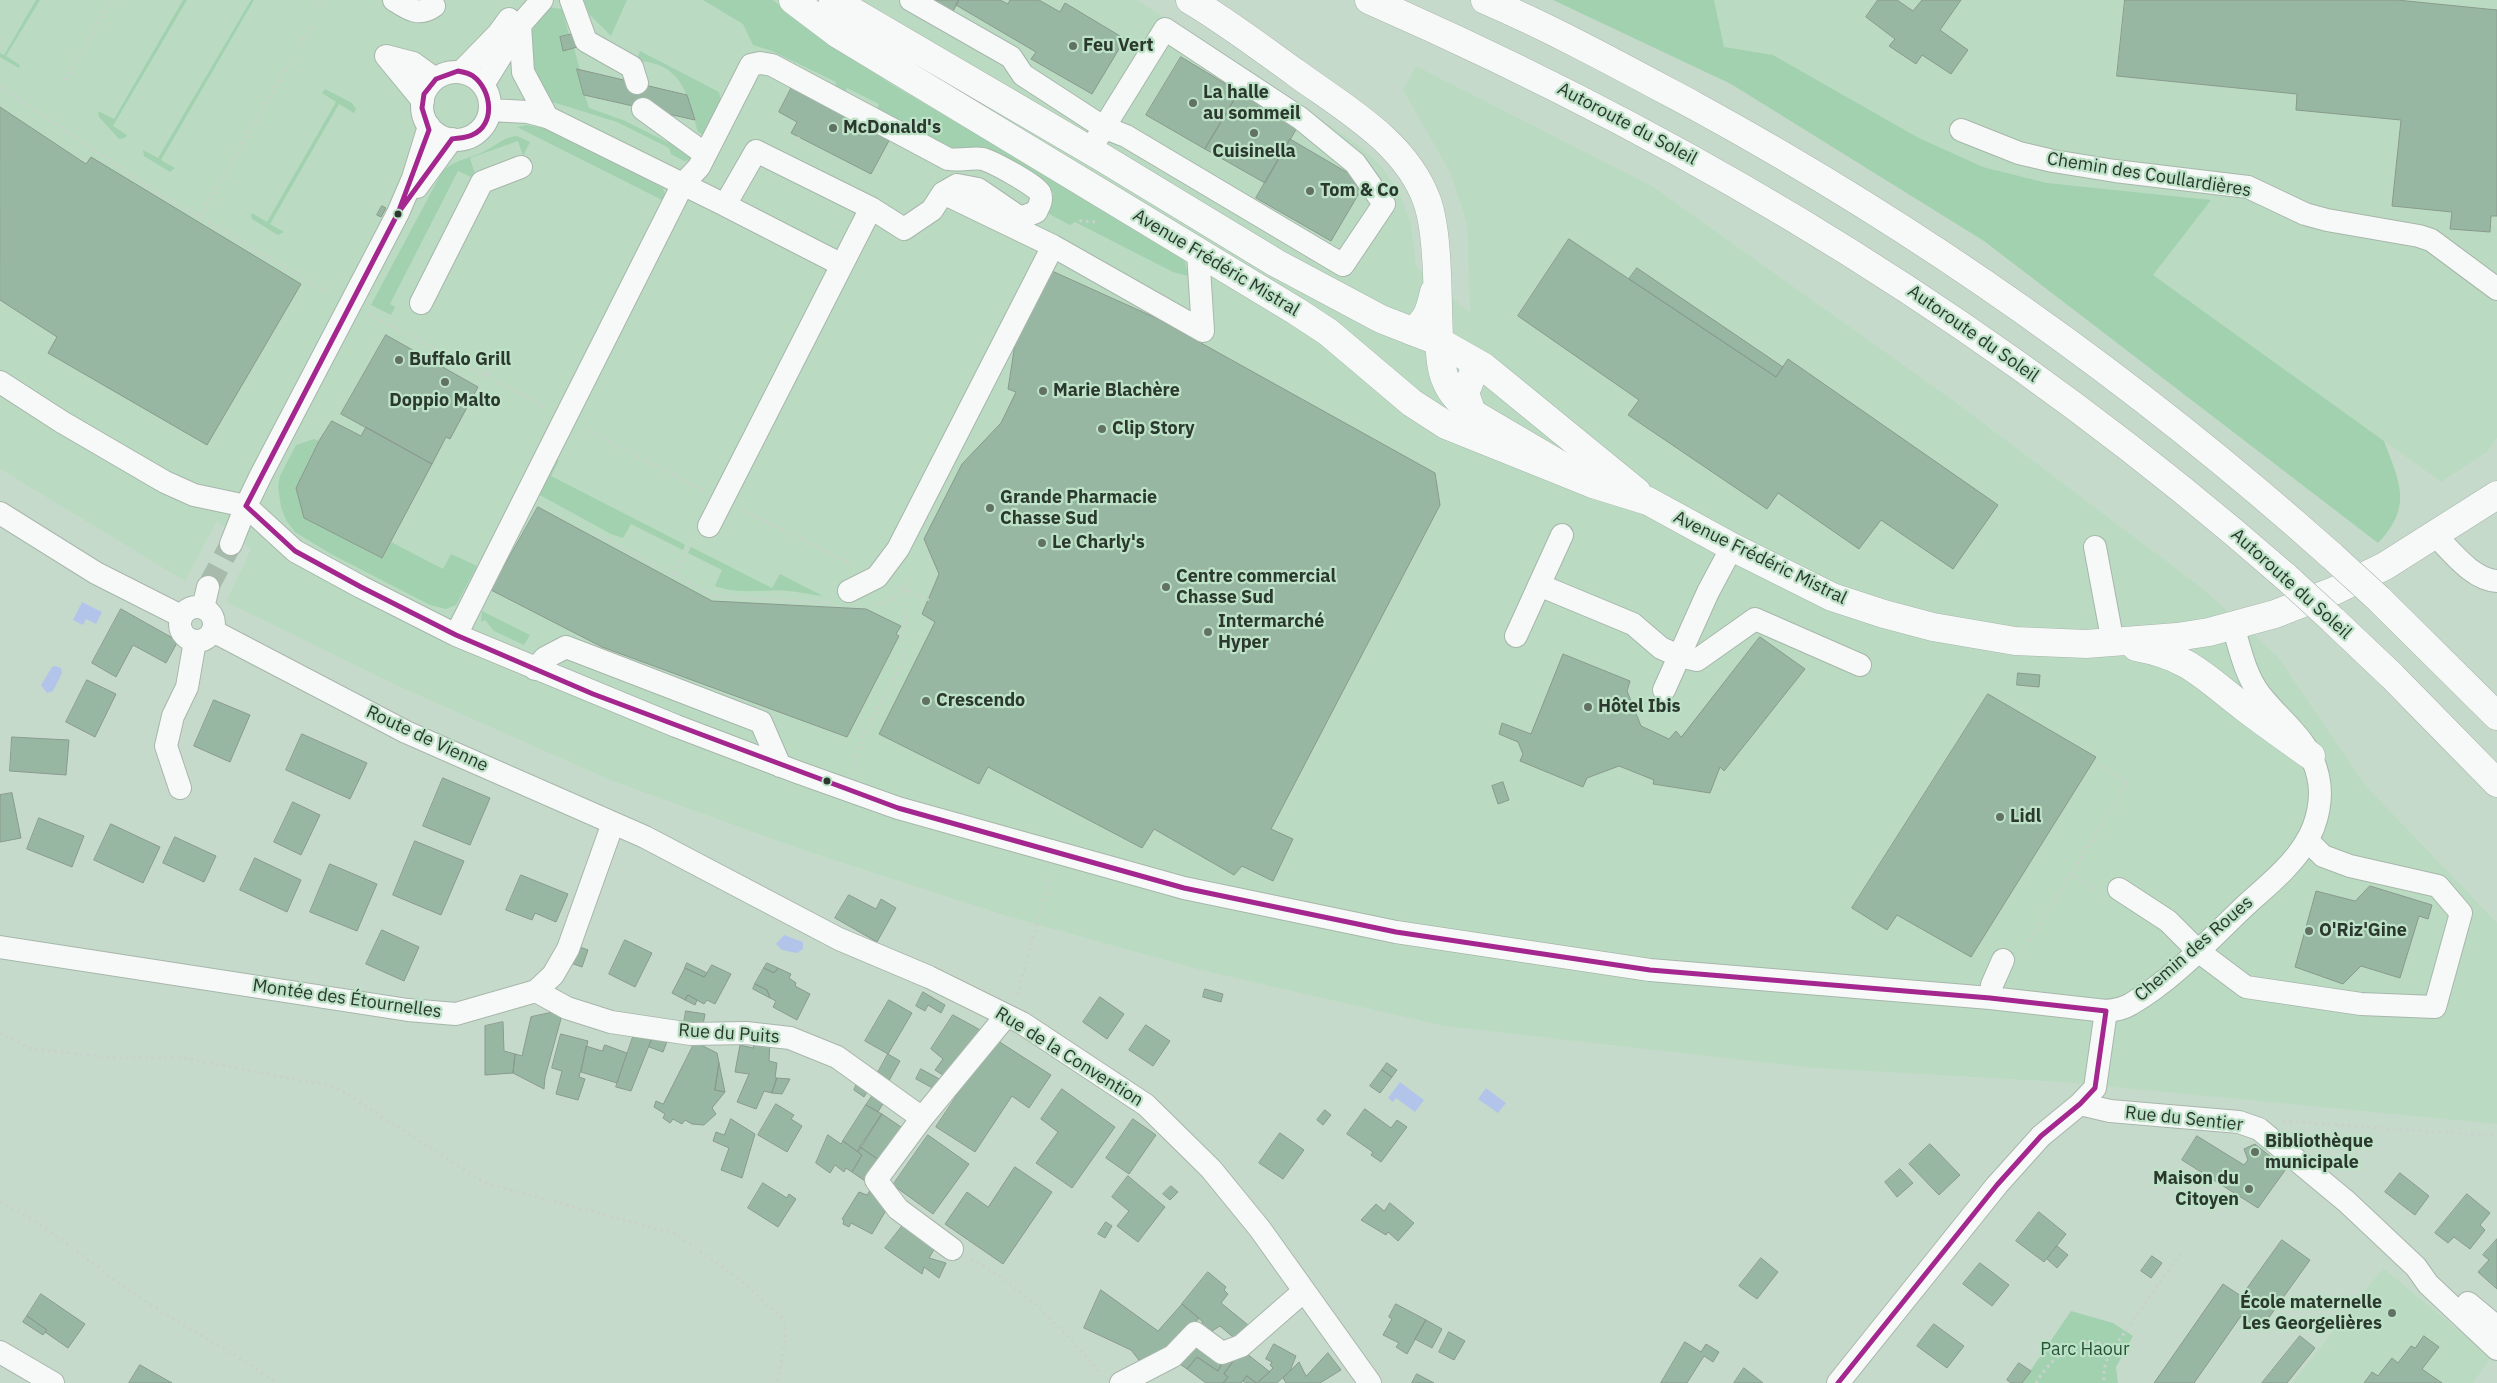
<!DOCTYPE html>
<html>
<head>
<meta charset="utf-8">
<style>
	body { margin:0 }
	canvas { display:block; background:#c6dacb }
</style>
</head>
<body>
<canvas width="2497" height="1383"></canvas>
<script>
const g = document.querySelector('canvas').getContext('2d');
g.lineJoin = 'round';
function paint(path, color) { g.fillStyle = color; g.fill(path, 'evenodd'); }
function trace(path, color, width, dash) { g.strokeStyle = color; g.lineWidth = width; g.lineCap = dash ? 'butt' : 'round'; g.setLineDash(dash || []); g.stroke(path); }
function write(font, color, halo, rows, align = 'center') {
  g.font = font + ' "IBM Plex Sans",sans-serif'; g.lineWidth = 4.5; g.setLineDash([]); g.textBaseline = 'middle'; g.strokeStyle = halo; g.fillStyle = color; for (const [text, x, y, turn = 0] of rows) {
    g.save(); g.translate(x, y); g.rotate((+turn || 0) * Math.PI / 180); g.textAlign = isNaN(turn) ? turn : align; if (halo) g.strokeText(text, 0, 0); g.fillText(text, 0, 0); g.restore();
  }
}
paint(new Path2D(`
	M0 0H1137L1250 70 1364 149 1383 168 1400 194 1411 224 1416 267 1470 313 1467 225 1451 174 1403 90 1416 66 1652 186 1951 399 2202 588 2278 657 2365 785 2497 923V1124L2062 1082 1814 1068 1444 1026 1205 971 1010 917 803 850 610 780 398 686 226 602 251 549 217 521 185 581 0 469Z
	M1714 0H2497V438L2487 452 2441 482 2153 275 2210 200 2047 183 1983 167 1917 137 1773 55 1723 47Z
	M2383 1268 2491 1357 2473 1383H2292Z`), '#badbc2');
paint(new Path2D(`
	M36 0H40L6 56 20 65 19 68 0 57V53L4 55Z
	M183 0H187L113 126 127 135 125 138 119 139 99 117 98 111 114 119Z
	M251 0H254L161 160 175 168 170 172 144 156 143 150 158 158Z
	M584 0H627L611 36 589 14Z
	M703 0H773L837 49 891 84 1184 257 1188 276 1173 272 1075 222 1070 225 1049 214V203L1054 194C1035 156 988 167 955 153 928 142 902 127 875 114L879 104 847 88 843 96 834 91 836 82 772 51 753 45 743 24Z
	M1553 0H1714L1724 47 1773 55 1917 137 1983 167 2047 183 2211 200 2153 275 2384 441C2400 483 2413 507 2378 543L1984 241 1731 84Z
	M547 7 562 9 569 35 560 37 563 50 574 48 580 70H577L589 108 623 120 687 152 691 156 690 160 684 161 671 154 669 148 617 122 549 101 531 77 527 39Z
	M640 51 719 92 721 101 703 135 698 132C688 95 682 62 636 61Z
	M325 89 352 103 356 109 354 113 339 104 270 224 284 232 278 235 252 219 251 215 252 213 267 222 336 102 322 93Z
	M527 125 548 129 663 188 666 198 664 201 517 127Z
	M517 136 530 142 523 156 518 141 470 158 475 174 473 178 458 171 390 304 395 307 391 315 371 305 442 172C454 160 467 159 481 153 495 147 502 137 517 136Z
	M314 439 319 441 304 518 381 558 391 542 443 569 451 554 477 566 456 605 446 609 430 605 331 554 295 532 286 520 281 507 278 487 280 476 296 445Z
	M555 460H559L551 476 678 541 685 545 683 550 631 524 623 538 611 534 538 494Z
	M691 547 772 588 780 574 823 596C811 595 800 592 788 591 763 589 739 595 715 586L722 570 688 553Z
	M482 611 530 635 524 645 494 631 485 620 481 622Z
	M2071 1311 2113 1323 2133 1336 2116 1367 2118 1383H2022Z`), '#a1d1af');
paint(new Path2D(`
	M82 602 102 612 96 624 86 619 83 625 73 620Z
	M55 666 61 668 62 673 53 691 47 693 41 685 52 667Z
	M784 935 803 942V949L797 953 782 950 776 944Z
	M1400 1082 1424 1100 1415 1112 1396 1098 1393 1102 1388 1098Z
	M1486 1088 1506 1103 1498 1113 1478 1099Z`), '#b3c4eb');
const building = new Path2D(`
	M930 0H959L952 13Z
	M959 0H1000L1008 4 1010 0H1039L1060 12 1065 3 1125 39 1092 94 1031 59 1036 52 956 5Z
	M1878 0H1897L1913 11 1922 0H1961L1940 30 1968 50 1951 74 1922 55 1916 64 1889 46 1895 39 1866 17Z
	M2125 0H2397L2497 10V216H2491L2490 232 2450 229 2452 212 2392 206 2401 120 2296 110 2297 94 2117 76Z
	M577 33 581 46 563 51 560 37Z
	M1181 57 1239 92 1205 149 1146 115Z
	M577 69 687 95 695 120 584 95Z
	M792 87 891 137 871 174 791 133 797 122 779 112Z
	M1239 92 1298 126 1265 183 1205 149Z
	M0 107 86 164 91 157 301 284 207 445 48 353 57 337 0 300Z
	M1290 139 1365 183 1331 241 1256 198Z
	M382 206 386 208 381 217 377 215Z
	M1569 239 1776 377 1788 359 1998 505 1953 569 1881 520 1859 549 1778 493 1767 509 1628 415 1639 400 1518 316Z
	M1637 268 1783 367 1776 377 1629 279Z
	M1052 271 1156 318 1435 473 1440 505 1271 829 1293 839 1273 881 1242 866 1234 875 1154 829 1142 848 988 767 979 784 879 734 935 622 922 614 939 574 924 539 962 464 1001 423 1016 392 1008 389 1015 344Z
	M386 335 478 387 450 439 446 437 432 464 341 414Z
	M332 421 361 436 366 427 432 464 382 558 304 518 296 488 319 441Z
	M538 507 712 601 866 609 901 626 896 634 899 636 847 737 602 647 491 590Z
	M121 609 178 641 166 663 133 645 116 677 92 663Z
	M1760 637 1805 669 1724 771 1720 767 1710 793 1653 784 1654 780 1619 766 1587 778 1583 787 1520 761 1523 754 1518 742 1499 734 1502 723 1531 734 1563 654 1630 681 1627 691 1641 726 1669 739 1676 731 1681 737Z
	M2018 673 2040 675 2039 687 2017 685Z
	M87 680 116 694 95 737 66 722Z
	M1988 694 2096 757 1971 957 1897 915 1887 930 1852 908Z
	M214 700 250 715 230 762 194 746Z
	M302 734 367 763 350 799 286 770Z
	M12 737 69 740 66 775 10 771Z
	M443 778 490 798 470 845 423 826Z
	M1503 782 1509 800 1498 804 1492 786Z
	M12 793 21 838 0 842V795Z
	M293 802 320 815 301 855 274 842Z
	M39 818 84 836 72 867 27 849Z
	M111 824 160 847 143 883 94 860Z
	M175 837 216 856 204 882 163 863Z
	M415 841 464 861 441 915 393 895Z
	M255 858 301 880 287 912 240 890Z
	M330 864 377 884 357 931 310 912Z
	M521 875 568 894 556 922 535 913 532 920 506 910Z
	M2370 886 2432 905 2428 919 2419 916 2400 978 2361 966 2343 984 2295 967 2316 891 2355 901Z
	M849 895 876 909 881 899 896 908 877 942 835 918Z
	M382 930 419 947 404 981 366 964Z
	M625 940 652 953 635 987 609 974Z
	M577 946 588 950 582 967 571 963Z
	M687 963 707 973 704 977 685 968Z
	M767 963 778 968 774 973 764 968Z
	M712 965 731 974 715 1004 707 1000 704 1004 688 995 685 1000 672 993 685 968 704 977Z
	M764 968 774 973 778 968 791 974 789 978 796 983 795 986 810 994 797 1020 773 1007 776 1001 770 998 767 990 755 984Z
	M755 984 767 990 770 998 753 989Z
	M1205 989 1223 994 1221 1002 1203 997Z
	M923 992 945 1005 941 1013 928 1005 925 1011 916 1006Z
	M688 995 697 1000 695 1005 685 1000Z
	M1100 997 1124 1014 1107 1039 1083 1022Z
	M889 1000 912 1013 888 1054 865 1041Z
	M686 1011 705 1014 703 1025 684 1022Z
	M554 1012 562 1015 545 1077 544 1089 513 1073 515 1054 522 1056 531 1017Z
	M953 1015 984 1032 949 1079 935 1070 943 1059 931 1049Z
	M503 1022 504 1051 515 1054 513 1073 485 1075V1026Z
	M1146 1025 1170 1041 1153 1066 1129 1050Z
	M561 1034 588 1041 579 1077 585 1079 578 1100 556 1094 562 1071 552 1068Z
	M634 1034 652 1038 631 1091 616 1087Z
	M654 1034 669 1036 663 1052 649 1047Z
	M995 1039 1051 1075 1029 1108 1012 1096 975 1152 936 1127Z
	M755 1040 770 1041 769 1061 777 1063 775 1078H777L772 1093 764 1091 756 1109 737 1102 749 1074 735 1072 740 1045 753 1048Z
	M695 1042 717 1053 719 1063 715 1090 725 1092 712 1108 716 1114 704 1125 692 1124 685 1120 682 1124 673 1119 670 1123 663 1118 665 1114 654 1107 656 1101 663 1104Z
	M605 1045 627 1053 617 1083 581 1072 586 1046 602 1051Z
	M888 1054 900 1061 886 1086 875 1078Z
	M719 1063 725 1092 715 1090Z
	M1387 1063 1397 1070 1392 1077 1382 1070Z
	M921 1069 945 1082 938 1091 916 1079Z
	M1382 1070 1392 1077 1380 1093 1370 1086Z
	M777 1078 790 1079 782 1094 772 1093Z
	M859 1080 869 1088 864 1097 854 1090Z
	M1062 1089 1115 1127 1072 1188 1036 1163 1058 1132 1041 1119Z
	M875 1092 885 1100 878 1112 866 1105Z
	M776 1104 794 1115 791 1119 802 1126 787 1152 758 1135Z
	M866 1105 882 1114 858 1152 843 1141Z
	M1365 1109 1391 1128 1397 1120 1407 1127 1381 1162 1371 1155 1373 1152 1347 1134Z
	M1325 1110 1331 1115 1323 1125 1317 1120Z
	M882 1114 907 1131 879 1160 860 1147Z
	M731 1119 755 1134 742 1178 721 1170 729 1148 713 1141 716 1132 724 1135Z
	M1133 1119 1156 1135 1129 1174 1106 1158Z
	M1280 1133 1304 1150 1283 1179 1259 1163Z
	M828 1135 841 1144 843 1141 862 1155 852 1172 846 1168 844 1172 835 1165 830 1173 816 1163Z
	M928 1135 969 1164 933 1214 893 1185Z
	M2197 1136 2244 1165 2248 1160 2244 1149 2255 1144 2286 1169 2258 1208 2182 1160Z
	M1930 1144 1960 1175 1939 1195 1909 1164Z
	M860 1147 879 1160 865 1181 852 1172 862 1155 858 1152Z
	M1015 1167 1052 1192 1003 1264 945 1224 967 1192 988 1207Z
	M1900 1169 1913 1183 1897 1197 1885 1182Z
	M2400 1173 2429 1196 2415 1215 2385 1192Z
	M1128 1176 1165 1207 1138 1242 1117 1226 1129 1211 1112 1197Z
	M763 1183 787 1198 789 1194 796 1199 778 1227 748 1208Z
	M1171 1186 1178 1192 1170 1200 1163 1194Z
	M870 1191 885 1199 888 1207 872 1234 851 1223 849 1227 843 1224 844 1220 842 1219 859 1192 867 1195Z
	M2467 1194 2490 1213 2480 1225 2485 1230 2470 1249 2454 1237 2448 1243 2435 1233Z
	M1390 1203 1414 1223 1398 1241 1388 1232 1386 1235 1361 1220 1376 1204 1384 1211Z
	M2039 1212 2066 1234 2044 1262 2016 1241Z
	M1106 1222 1112 1226 1105 1238 1098 1234Z
	M903 1225 936 1246 929 1258 946 1263 939 1278 924 1267 922 1274 885 1248Z
	M2497 1239V1289L2478 1272 2489 1260 2483 1255Z
	M2282 1240 2310 1260 2260 1330 2241 1316 2194 1383H2154L2223 1284 2241 1296Z
	M2057 1246 2068 1255 2057 1268 2047 1259Z
	M2152 1256 2162 1263 2151 1278 2141 1271Z
	M1761 1258 1778 1272 1757 1299 1739 1286Z
	M1980 1263 2009 1285 1992 1306 1963 1284Z
	M1208 1272 1226 1287 1224 1290 1228 1294 1221 1303 1253 1329 1239 1342 1220 1326 1212 1331 1207 1327 1202 1332 1197 1328 1203 1322 1182 1304Z
	M1101 1290 1158 1331 1182 1304 1199 1318 1170 1353 1152 1362 1139 1360 1131 1350 1084 1328Z
	M41 1294 85 1324 68 1348 45 1332 47 1330 27 1316Z
	M1396 1304 1426 1320 1407 1354 1396 1347 1399 1343 1383 1335 1392 1319 1389 1317Z
	M27 1316 47 1330 43 1335 23 1322Z
	M1426 1320 1442 1329 1432 1348 1415 1339Z
	M1934 1324 1964 1346 1947 1368 1917 1346Z
	M1449 1332 1465 1341 1454 1360 1439 1352Z
	M2300 1336 2315 1348 2287 1383H2262Z
	M2424 1336 2439 1347 2422 1369 2442 1383H2364L2372 1372 2378 1376 2392 1358 2398 1363 2411 1346 2415 1348Z
	M1685 1342 1701 1352 1706 1344 1719 1352 1713 1362 1704 1356 1687 1383H1661Z
	M1200 1343 1223 1361 1218 1371 1197 1357 1187 1369 1174 1360Z
	M1274 1344 1296 1356 1290 1371 1277 1383H1257L1273 1368 1270 1365 1272 1362 1266 1359Z
	M1242 1350 1270 1372 1257 1383 1247 1376 1241 1383H1223L1228 1377 1224 1374Z
	M1328 1353 1341 1370 1320 1383H1286L1283 1378 1299 1362 1306 1376Z
	M1237 1356 1224 1374 1228 1377 1223 1383H1206L1187 1369 1197 1357 1218 1371 1223 1361Z
	M2019 1363 2031 1371 2022 1383H2011L2007 1380Z
	M140 1365 172 1383H129Z
	M1744 1368 1763 1383H1734Z
	M1417 1374 1434 1383H1412Z
	M1247 1376 1256 1383H1245L1243 1381Z`);
paint(building, '#98b7a2');
trace(building, '#8a9a8e', 1);
trace(new Path2D(`
	M208 587 231 544`), '#a7baab', 22, [22, 11]);
const minor = new Path2D(`
	M394 0C408 9 419 17 434 6
	M571 0 586 41 632 67 637 83
	M911 0 1011 57 1023 75 1103 127 1126 136 1343 265 1384 204 1355 163 1300 118 1165 29 1090 150
	M520 25 523 72 547 117
	M386 56 423 101
	M386 56 413 63 435 79
	M461 72 498 34 509 19
	M422 106a34 34 0 1 1 68 0a34 34 0 1 1-68 0Z
	M483 85 520 25 542 0
	M643 109 705 154
	M490 110 528 112 547 117 725 205
	M1961 130 2019 153 2053 161 2115 171 2248 187 2305 214 2327 220 2419 236 2431 240 2497 289
	M417 187 452 139
	M1053 246 1203 331 1198 252
	M421 303 482 182 521 167
	M0 382 62 422 165 482 194 495 246 506 295 551 361 587 456 635 676 726 797 772 898 808 1184 888 1396 932 1650 970 1990 998 2106 1011C2115 1010 2123 1009 2131 1004 2174 979 2210 939 2246 905 2267 886 2292 866 2306 842 2318 823 2323 797 2318 776 2310 739 2280 721 2259 693 2245 674 2240 649 2233 626
	M0 513 96 573 181 616
	M709 526 871 208
	M2436 536C2452 552 2473 580 2497 581
	M231 544 246 506 261 475 398 213 413 178 429 126
	M2095 547 2113 643
	M1539 585 1633 624 1661 648 1679 656 1697 660 1755 619 1860 665
	M849 591 877 577 898 549 1053 246 943 193
	M180 624a17 17 0 1 1 34 0a17 17 0 1 1-34 0Z
	M203 608 208 587
	M213 631 406 732 645 837 839 939 929 977 1022 1023 1146 1105 1211 1169 1260 1229 1370 1383
	M456 635 683 184 699 167 751 65 760 63 772 65 948 159C960 161 973 157 983 159 993 162 1036 185 1040 193 1043 200 1039 206 1036 212L1023 217 1016 215 978 189 957 185 943 193 932 210 904 229 871 208 756 151 725 205 842 265
	M1516 636 1562 535
	M535 669 545 658 566 647 761 722 780 766
	M1664 690 1708 592 1732 547
	M180 788 166 746 173 716 187 687 195 641
	M2119 889 2168 921 2198 951 2246 987 2361 1004 2435 1007 2461 913 2438 886 2350 866 2323 856 2307 840
	M0 947 408 1010 456 1014 536 991 553 975 568 949 613 823
	M536 991 567 1008 611 1022 691 1034 746 1033 790 1038 837 1057 922 1118
	M1990 998 1992 985 2003 960
	M2080 1104 2110 1111 2239 1122 2259 1129 2347 1202 2416 1267 2428 1284 2497 1349
	M952 1249 898 1209 876 1180 922 1118 1006 1016
	M2468 1303 2497 1327
	M0 1352 53 1383
	M1121 1383 1173 1356 1195 1333 1222 1353 1241 1346 1304 1291
	M1838 1383 1997 1185 2041 1136 2080 1104 2095 1088 2106 1011`);
const major = new Path2D(`
	M793 0 838 34 1296 311 1328 332 1412 403 1446 425 1593 484 1648 501 1732 547 1832 597 1884 614 1933 627 2015 641 2086 644 2177 637 2209 632 2275 614 2334 591 2385 566 2497 495
	M833 0 1103 158 1276 263 1381 319 1440 342 1484 367 1637 492
	M1472 413 1465 393 1474 371 1484 367
	M2136 647C2190 657 2204 677 2245 708 2267 725 2289 740 2311 756`);
const highway = new Path2D(`
	M1190 0C1227 22 1261 48 1296 73 1344 108 1406 142 1427 201 1439 235 1437 299 1439 337 1440 351 1440 368 1446 381 1451 394 1462 404 1472 413L1593 484
	M1369 0C1707 148 2007 333 2286 577
	M1485 0C1557 31 1626 69 1695 106 1924 231 2137 382 2332 556
	M1412 331C1427 321 1430 310 1434 292
	M2379 599 2497 716
	M2333 620 2392 676 2497 783`);
trace(minor, '#a7b6ab', 24);
trace(major, '#a7b6ab', 29);
trace(highway, '#a7b6ab', 29);
trace(new Path2D(`
	M314 0 322 8
	M299 46 311 26
	M65 80 112 0
	M0 87 144 184 330 294
	M795 145 799 137
	M200 217 291 60
	M1074 233 1080 221 1098 222
	M369 314 547 408
	M487 375 502 345
	M585 429 704 491
	M741 509 854 565
	M596 534 715 596 832 603
	M675 574 693 539
	M898 586 929 600
	M875 604H882L905 591
	M854 769 862 738 904 659 907 577
	M2071 874 2096 889
	M2024 953 2027 944 2128 783 2097 764
	M1017 995 1051 874
	M0 1033 31 1049 119 1058H184L336 1087 485 1183 676 1234 739 1279 784 1320 786 1339 777 1383
	M2283 1121 2497 1136
	M0 1202C52 1227 91 1265 138 1296 183 1327 232 1351 277 1383
	M971 1259C1023 1286 1064 1331 1102 1375
	M2115 1346 2181 1253
	M2036 1383C2046 1365 2069 1342 2091 1342 2099 1342 2107 1345 2115 1346 2106 1358 2103 1367 2104 1383`), '#cad1cc', 3, [2.5, 4]);
trace(minor, '#f6f9f7', 22);
trace(major, '#f6f9f7', 28);
trace(highway, '#f6f9f7', 28);
const highwayBridge = new Path2D(`
	M2332 556 2379 599
	M2286 577 2333 620`);
trace(highwayBridge, '#a7b6ab', 29, []);
trace(highwayBridge, '#f6f9f7', 28);
trace(new Path2D(`
	M458 71C463 72 469 73 473 76 492 90 496 125 472 135 466 138 458 138 452 139L398 213 429 130 422 108 424 94 436 79Z
	M246 506 295 551 361 587 456 635 593 694 898 808 1184 888 1396 932 1650 970 1990 998 2106 1011
	M246 506 398 213
	M1838 1383 1997 1185 2041 1136 2080 1104 2095 1088 2106 1011`), '#a4268f', 5);
for (const [x, y, r, color] of [
	[1073,46,5,"#617164"],
	[1193,103,5,"#617164"],
	[833,128,5,"#617164"],
	[1254,133,5,"#617164"],
	[1310,191,5,"#617164"],
	[398,214,4.5,"#2a382d"],
	[399,360,5,"#617164"],
	[445,382,5,"#617164"],
	[1043,391,5,"#617164"],
	[1102,429,5,"#617164"],
	[990,508,5,"#617164"],
	[1042,543,5,"#617164"],
	[1166,587,5,"#617164"],
	[1208,632,5,"#617164"],
	[926,701,5,"#617164"],
	[1588,707,5,"#617164"],
	[827,781,4.5,"#2a382d"],
	[2000,817,5,"#617164"],
	[2309,931,5,"#617164"],
	[2255,1152,5,"#617164"],
	[2249,1189,5,"#617164"],
	[2392,1313,5,"#617164"]
]) { const dot = new Path2D(); dot.arc(x, y, r, 0, 2 * Math.PI); g.fillStyle = color; g.fill(dot); trace(dot, '#bee2c7', 2); }
write('bold 18px', '#2a382d', '#bee2c7', [
	["Feu Vert",1083,46],
	["La halle",1203,93],
	["au sommeil",1203,114],
	["McDonald's",843,128],
	["Cuisinella",1254,152,"center"],
	["Tom & Co",1320,191],
	["Buffalo Grill",409,360],
	["Marie Blachère",1053,391],
	["Doppio Malto",445,401,"center"],
	["Clip Story",1112,429],
	["Grande Pharmacie",1000,498],
	["Chasse Sud",1000,519],
	["Le Charly's",1052,543],
	["Centre commercial",1176,577],
	["Chasse Sud",1176,598],
	["Intermarché",1218,622],
	["Hyper",1218,643],
	["Crescendo",936,701],
	["Hôtel Ibis",1598,707],
	["Lidl",2010,817],
	["O'Riz'Gine",2319,931],
	["Bibliothèque",2265,1142],
	["municipale",2265,1163],
	["Maison du",2239,1179,"right"],
	["Citoyen",2239,1200,"right"],
	["École maternelle",2382,1303,"right"],
	["Les Georgelières",2382,1324,"right"]
], 'left');
write('18px', '#2a382d', '#bee2c7', [
	["Autoroute du Soleil",1627,124,28],
	["Chemin des Coullardières",2149,175,9],
	["Avenue Frédéric Mistral",1216,263,31],
	["Autoroute du Soleil",1973,334,35],
	["Avenue Frédéric Mistral",1760,558,26],
	["Autoroute du Soleil",2291,584,42],
	["Route de Vienne",427,739,25],
	["Chemin des Roues",2194,949,-41],
	["Montée des Étournelles",347,999,8],
	["Rue du Puits",729,1034,4],
	["Rue de la Convention",1069,1057,32],
	["Rue du Sentier",2184,1119,6]
]);
write('18px', '#265436', '#bee2c7', [
	["Parc Haour",2085,1350]
]);
</script>
</body>
</html>
